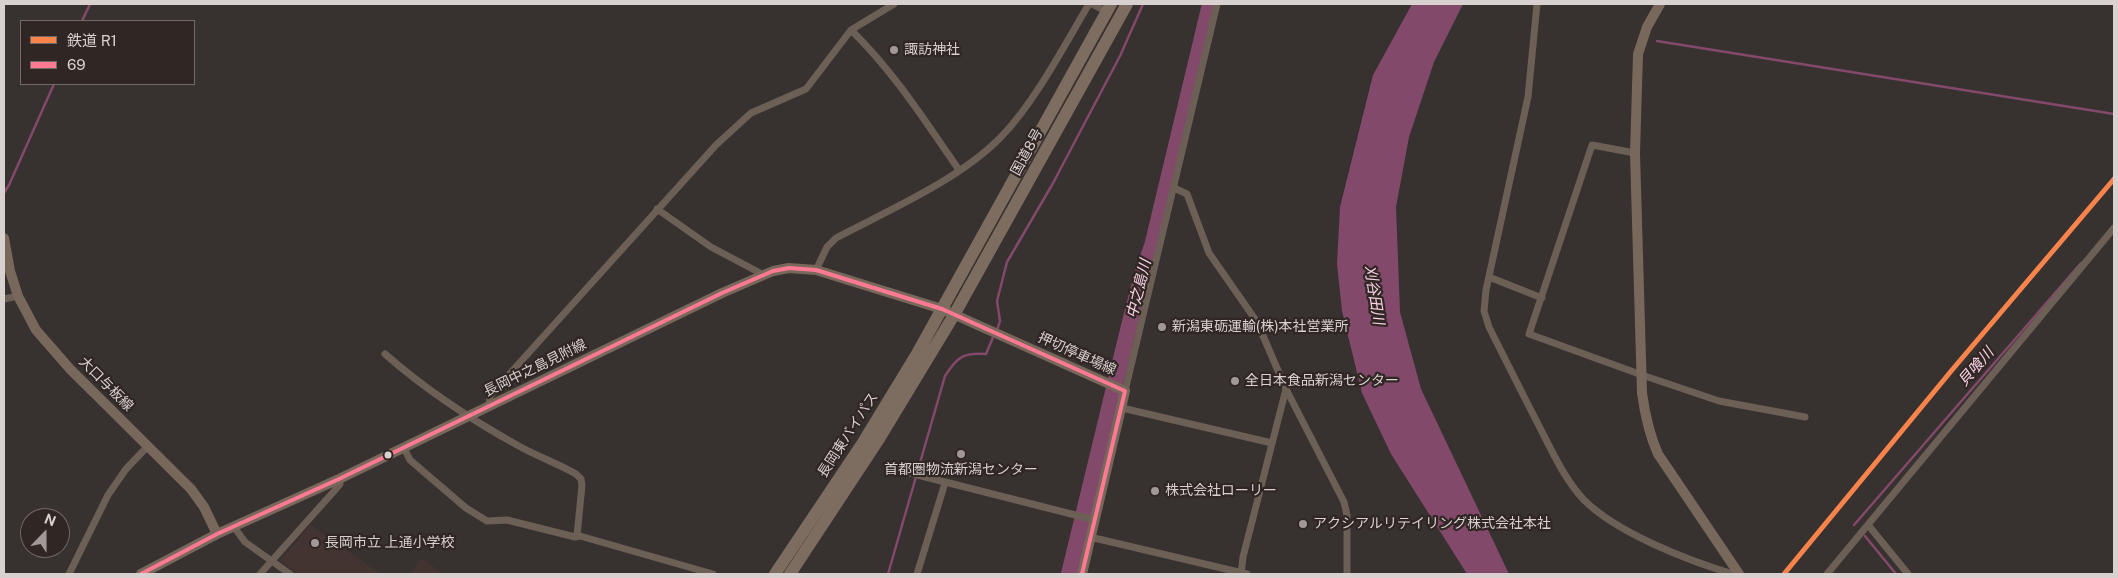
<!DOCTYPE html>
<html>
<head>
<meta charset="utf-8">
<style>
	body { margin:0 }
	#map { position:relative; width:2118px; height:578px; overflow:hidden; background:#373130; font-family:"Public Sans","Noto Sans JP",sans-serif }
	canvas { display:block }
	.frame { position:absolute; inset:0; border:5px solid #d8d1d0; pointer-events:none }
	.legend { position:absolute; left:20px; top:20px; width:175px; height:65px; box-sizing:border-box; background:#302623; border:1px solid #736a68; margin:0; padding:6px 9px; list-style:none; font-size:15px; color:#d8d1d0 }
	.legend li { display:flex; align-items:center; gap:10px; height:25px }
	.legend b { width:25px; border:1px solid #736a68 }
	.north { position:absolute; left:20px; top:508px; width:50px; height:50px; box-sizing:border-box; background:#302623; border:1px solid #736a68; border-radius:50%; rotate:22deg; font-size:14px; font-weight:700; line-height:20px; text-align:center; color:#d8d1d0 }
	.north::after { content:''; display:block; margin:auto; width:18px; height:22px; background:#a09998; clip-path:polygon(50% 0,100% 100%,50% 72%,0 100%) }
</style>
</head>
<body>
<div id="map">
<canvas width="2118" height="578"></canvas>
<div class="frame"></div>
<ul class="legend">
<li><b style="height:6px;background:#f8844c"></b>鉄道 R1</li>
<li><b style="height:6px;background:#fe7a93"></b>69</li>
</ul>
<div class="north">N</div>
</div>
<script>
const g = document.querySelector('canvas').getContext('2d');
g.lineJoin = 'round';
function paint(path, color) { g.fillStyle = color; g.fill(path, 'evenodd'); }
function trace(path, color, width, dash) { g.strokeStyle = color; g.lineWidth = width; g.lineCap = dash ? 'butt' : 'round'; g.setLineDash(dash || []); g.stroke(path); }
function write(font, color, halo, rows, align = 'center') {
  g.font = font + ' "Public Sans","Noto Sans JP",sans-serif'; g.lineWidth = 4.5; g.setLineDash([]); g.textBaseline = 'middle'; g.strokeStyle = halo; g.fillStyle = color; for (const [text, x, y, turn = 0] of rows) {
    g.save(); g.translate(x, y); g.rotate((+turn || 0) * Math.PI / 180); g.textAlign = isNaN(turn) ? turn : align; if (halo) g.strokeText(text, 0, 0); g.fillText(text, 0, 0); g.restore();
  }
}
paint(new Path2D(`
	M310 525 381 574H299L280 561Z
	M421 558 444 574H410Z`), '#443431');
paint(new Path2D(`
	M1412 4H1463L1434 62 1409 137 1396 207 1400 312 1421 389 1509 574H1467L1391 454 1362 393 1342 311 1337 264 1340 207 1373 75Z`), '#83496a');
trace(new Path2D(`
	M82 21 90 4
	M1657 41 2114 114
	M4 193 9 185 54 84
	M997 330 1000 321 997 301 1007 262 1052 185 1120 56 1143 4
	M1854 525 2081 263
	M1865 536 1896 574
	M888 574 945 376C957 357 964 352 986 354L994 335`), '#83496a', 2.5);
trace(new Path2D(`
	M1069 574 1128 330 1143 271 1152 246 1210 4`), '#83496a', 16);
trace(new Path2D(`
	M1092 4 1107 12
	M1537 4 1528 97 1486 290 1484 311 1489 327C1505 359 1521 391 1537 422 1551 449 1564 479 1584 500 1617 533 1689 561 1733 574
	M851 30 894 4
	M1635 153 1592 145 1529 334 1642 375 1719 401 1805 417
	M1174 188 1187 194 1209 253 1257 322 1286 389 1243 557 1241 574
	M657 209 711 247 762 274
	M816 270 827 247 836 238C889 210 959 180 1001 137 1035 102 1064 46 1089 4
	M1489 277 1542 298
	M4 299 18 296
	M385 354C426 390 470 419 517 445 536 456 557 463 576 474L581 479 582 485 577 536
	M1286 389 1344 502 1347 515V574
	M1125 391 1217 4
	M489 406 490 396 496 389 716 145 751 113 806 89 851 30C894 72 925 121 959 170
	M1122 408 1272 443
	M404 448 410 460 466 508 487 521 507 520 575 537 580 536 713 574
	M890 468 1095 520
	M1869 526 1908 574
	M234 527 245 542 290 574
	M1090 537 1247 574
	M69 574 108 495 126 469 148 446
	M260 574 335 490 340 484 339 479
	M917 574 945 483
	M1827 574 2114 228`), '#6c5f55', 7);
trace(new Path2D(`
	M1660 4 1647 27 1638 54 1635 153 1642 393C1645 415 1649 434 1658 454L1739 574
	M4 238 10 271 18 296 36 330 70 369 191 489 204 507 217 534
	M141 574 217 534 339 479 722 293 773 271 789 268 816 270 942 309 1125 391 1082 574`), '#78675b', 10);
trace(new Path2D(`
	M775 574 862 444 918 352 1111 4
	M790 574 879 439 954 315 1127 4`), '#7d6c60', 12);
trace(new Path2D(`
	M141 574 217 534 339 479 722 293 773 271 789 268 816 270 942 309 1125 391 1082 574`), '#fe7a93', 4);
trace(new Path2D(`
	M1784 574 1952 370 2114 179`), '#f8844c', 5);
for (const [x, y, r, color] of [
	[894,50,5,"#a09998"],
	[1162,327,5,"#a09998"],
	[1235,381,5,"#a09998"],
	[961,454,5,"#a09998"],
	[388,455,4.5,"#d8d1d0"],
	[1155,491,5,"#a09998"],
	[1303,524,5,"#a09998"],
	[315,543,5,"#a09998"]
]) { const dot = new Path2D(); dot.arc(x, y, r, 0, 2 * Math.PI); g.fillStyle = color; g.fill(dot); trace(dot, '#302623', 2); }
write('14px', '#d8d1d0', '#302623', [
	["諏訪神社",904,50],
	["新潟東砺運輸(株)本社営業所",1172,327],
	["全日本食品新潟センター",1245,381],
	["首都圏物流新潟センター",961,470,"center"],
	["株式会社ローリー",1165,491],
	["アクシアルリテイリング株式会社本社",1313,524],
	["長岡市立 上通小学校",325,543]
], 'left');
write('14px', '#d8d1d0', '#302623', [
	["国道8号",1027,152,-61],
	["押切停車場線",1077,354,24],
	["長岡中之島見附線",535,368,-26],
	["大口与板線",106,384,45],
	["長岡東バイパス",848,435,-57]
]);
write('italic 15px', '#fad3e7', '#302623', [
	["中之島川",1139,289,-76],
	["刈谷田川",1374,295,81],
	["貝喰川",1976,367,-49]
]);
</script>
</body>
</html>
